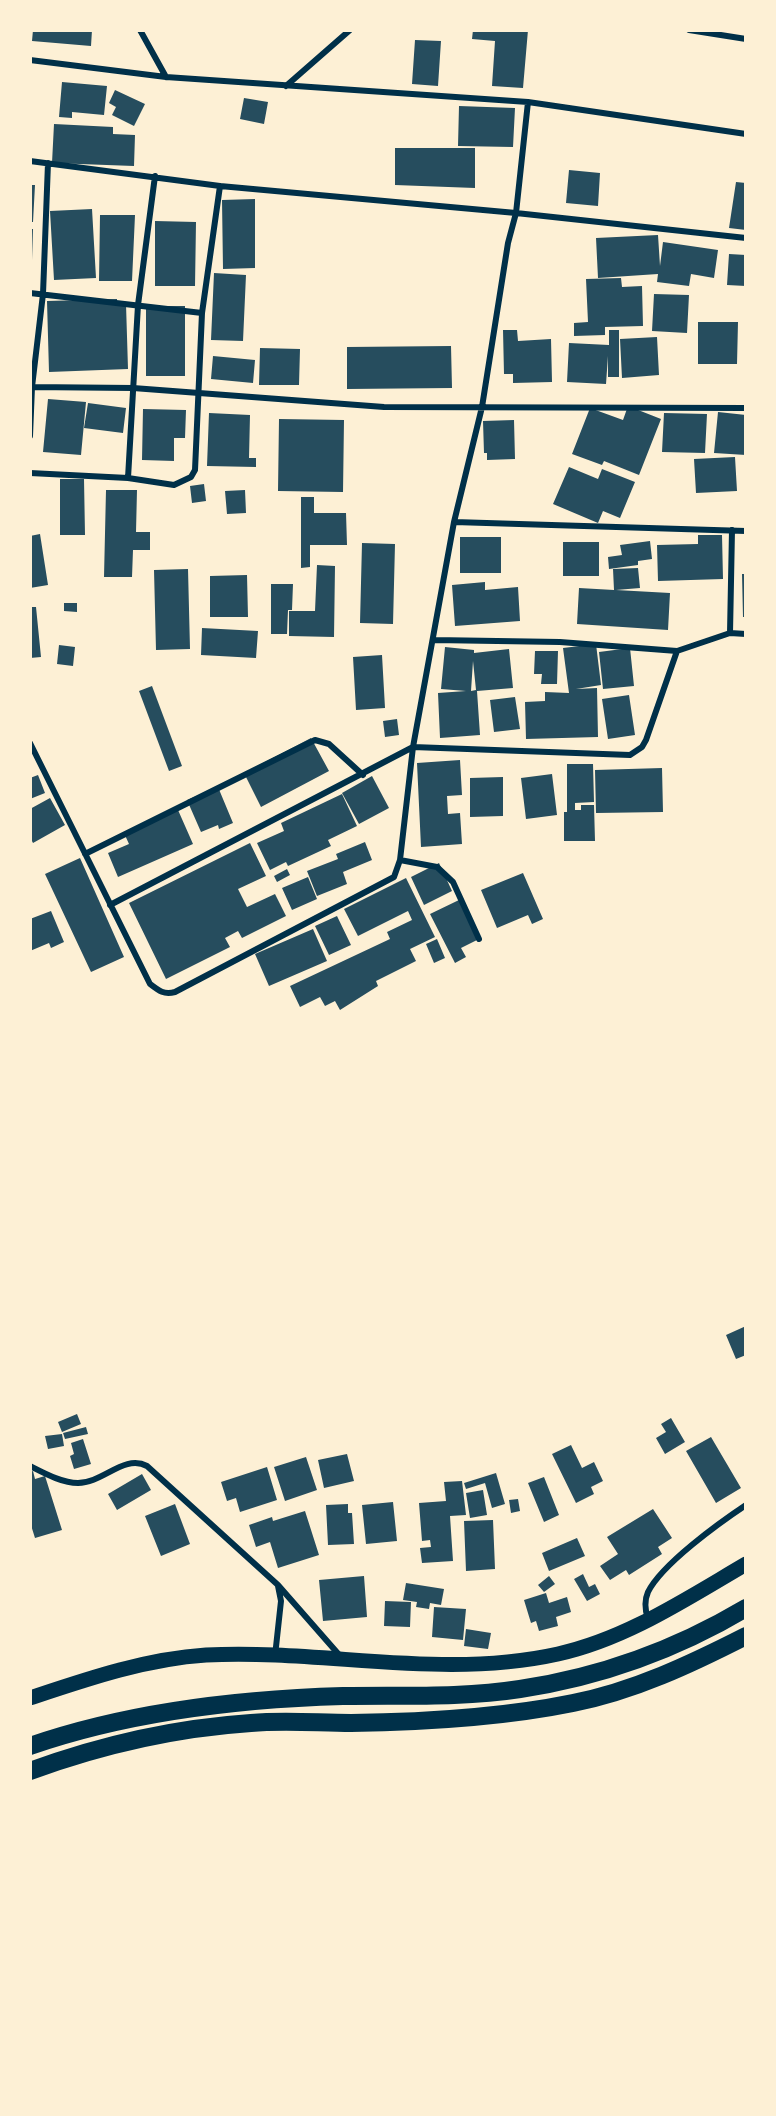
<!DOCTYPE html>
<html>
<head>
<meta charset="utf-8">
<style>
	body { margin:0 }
	#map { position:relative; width:776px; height:2116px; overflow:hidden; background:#fdf0d5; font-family:Mulish,sans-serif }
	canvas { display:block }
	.frame { position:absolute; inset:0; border:32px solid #fdf0d5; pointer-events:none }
</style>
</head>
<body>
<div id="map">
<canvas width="776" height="2116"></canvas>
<div class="frame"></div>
</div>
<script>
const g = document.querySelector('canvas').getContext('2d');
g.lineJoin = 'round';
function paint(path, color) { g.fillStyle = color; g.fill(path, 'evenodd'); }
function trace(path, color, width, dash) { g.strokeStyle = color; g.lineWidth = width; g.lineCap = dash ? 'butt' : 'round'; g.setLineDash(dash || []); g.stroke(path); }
paint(new Path2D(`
	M33 30H92L91 46 32 41Z
	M473 30H528L523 88 492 86 495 41 472 39Z
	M415 40 441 41 438 86 412 84Z
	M62 82 107 86 104 115 72 112V118L59 117Z
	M115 90 145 104 134 126 112 115 116 107 109 103Z
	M244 98 268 102 264 124 240 119Z
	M459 106 515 108 513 147 458 146Z
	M54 124 113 127V134L135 135 134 166 52 163Z
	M395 148H475V188L395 185Z
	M569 170 600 173 598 206 566 203Z
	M736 182 746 183V230L729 228Z
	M30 185H35L33 222H30Z
	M255 199V268L223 269 222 200Z
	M92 209 96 278 54 280 50 211Z
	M100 215H135L132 281H99Z
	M155 221 196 222 195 286H155Z
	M30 229H33L32 260H30Z
	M658 235 660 266 663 242 718 250 714 278 691 274 689 286 657 282 658 274 598 278 596 238Z
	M729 254 746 255V286L727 285Z
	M214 273 246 275 243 341 211 340Z
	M621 278 622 287 642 286 643 326 605 327V335L574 336V323L588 322 586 279Z
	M654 294 689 295 687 333 652 331Z
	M117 299V304H126L128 369 49 372 47 301Z
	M146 306H185V376H146Z
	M698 322H738L737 364H698Z
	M503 330H517L518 341 551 339 552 382 513 383V374H504Z
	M609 330H619V377H608V356L606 384 567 382 569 343 609 345Z
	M657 337 659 375 622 378 620 339Z
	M451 346 452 388 347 389V347Z
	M260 348 300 349 299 385H259Z
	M213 356 255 360 253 383 211 379Z
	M48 399 86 402 81 455 43 452Z
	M88 403 126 408 123 433 84 428Z
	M628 406 661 419 639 475 604 461 602 465 572 454 590 408 623 420Z
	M143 409 186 410 185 438H174V461L142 460Z
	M718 412 746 415V455L714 453Z
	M209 413 250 415 249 458H256V467L207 466Z
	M664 413 707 414 705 453 662 452Z
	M279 419 344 420 343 492 278 491Z
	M514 420 515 459 487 460V453H484L483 421Z
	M735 457 737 491 696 493 694 459Z
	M569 467 598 479 602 469 635 482 620 518 603 511 598 523 553 504Z
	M60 479H84L85 535H60Z
	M204 484 206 501 192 503 190 486Z
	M106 490H137L136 532H150V550H133L132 577H104Z
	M245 490 246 513 227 514 225 491Z
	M301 497H314V513H346L347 545H310V567L301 568Z
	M40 534 48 585 30 588V536Z
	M698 535H722L723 579 658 581 657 545 698 544Z
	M460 537H501V573H460Z
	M650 541 652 559 638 561V565L609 569 608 557 622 555 620 545Z
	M563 542H599V576H563Z
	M362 543 395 544 393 624 360 623Z
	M317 565 335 566 334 637 289 636V611H315Z
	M638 568 640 588 616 590 670 593 668 630 577 624 579 588 614 590 613 569Z
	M188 569 190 649 156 650 154 570Z
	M742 574H746V617H743Z
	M247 575 248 617H210V576Z
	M485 582V590L518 587 520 621 455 626 452 585Z
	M271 584H293L292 610H288L287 634H271Z
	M64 603H77V612L64 611Z
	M30 607H36L41 657 30 658Z
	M202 628 258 631 256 658 201 655Z
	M596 644 601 685 576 689 597 688 598 737 526 739 525 702 545 701V692L569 693 563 648Z
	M59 645 75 647 73 666 57 664Z
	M445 647 474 650V653L509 649 513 688 477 691 480 735 440 738 438 693 466 691 441 689ZM473 661 476 690 471 691Z
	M630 648 634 686 603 689 599 652Z
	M535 651H558L557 684H541L542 674H534Z
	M382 655 385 708 356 710 353 657Z
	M152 686 182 766 169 771 139 691Z
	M629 695 635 735 608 739 602 699Z
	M515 697 520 729 494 732 490 700Z
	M397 719 399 735 385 737 383 721Z
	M311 738 329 771 261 807 244 773Z
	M460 760 462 795 447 796 448 814 460 813 462 844 421 847 417 763Z
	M567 764H593L594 802 575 803V810H581V805H594L595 841H564V812H567Z
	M662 768 663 812 596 813 595 770Z
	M552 774 557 815 526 819 521 778Z
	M38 775 45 793 30 799V778Z
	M372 776 389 808 359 824 342 793Z
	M503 777V816L470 817V778Z
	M218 787 233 823 219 829 218 825 201 832 187 800Z
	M342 794 357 826 328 840 331 846 288 866 286 862 270 870 257 843 284 831 281 823Z
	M50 798 65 825 33 843 30 837V809Z
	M178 810 193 844 118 877 108 853 129 844 124 833Z
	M365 842 372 860 343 872 347 884 317 896 307 871 338 859 336 854Z
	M250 843 266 876 238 889 247 907 275 894 286 916 242 938 238 931 225 938 230 947 166 979 129 903Z
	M80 858 124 957 91 972 45 874Z
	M439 863 452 891 424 905 411 877Z
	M287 869 290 875 277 882 274 876Z
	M523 873 543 919 532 924 528 915 497 928 481 890Z
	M308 877 317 899 292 910 282 888Z
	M406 878 435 937 410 949 416 961 376 981 378 986 340 1010 335 1001 325 1006 320 997 300 1007 290 986 390 939 387 932 412 920 408 911 358 936 344 909Z
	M459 900 479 939 461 948 466 957 455 963 430 914Z
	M51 911 64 942 51 948 49 943 30 951V919Z
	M337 916 351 945 329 955 315 926Z
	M313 929 327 961 269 986 255 954Z
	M437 939 445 958 434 963 426 944Z
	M746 1326V1355L736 1359 726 1335Z
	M77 1414 81 1424 62 1432 58 1422Z
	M671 1418 685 1442 665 1454 656 1438 666 1432 661 1424Z
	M86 1427 88 1434 65 1439 63 1433Z
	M62 1434 64 1446 48 1449 45 1436Z
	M711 1437 741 1488 716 1503 686 1451Z
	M83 1439 91 1464 74 1469 70 1456 74 1454 71 1443Z
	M571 1445 582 1468 594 1462 603 1481 591 1487 594 1494 576 1503 552 1454Z
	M347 1454 354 1481 324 1488 318 1460Z
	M306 1457 317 1490 285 1501 274 1467Z
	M267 1467 277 1500 240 1512 236 1498 227 1501 221 1482Z
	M33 1471 35 1479 45 1476 62 1530 35 1538 30 1522V1472Z
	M496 1473 505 1504 492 1508 485 1483 466 1489 464 1483Z
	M142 1474 151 1490 117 1510 108 1494Z
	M544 1477 559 1515 544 1522 528 1483Z
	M462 1481 466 1515 450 1516 453 1561 422 1563 420 1548 431 1547 430 1540 422 1541 419 1503 446 1501 444 1482Z
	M483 1490 487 1515 470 1518 466 1493Z
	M518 1499 520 1511 511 1513 509 1500Z
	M393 1502 397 1541 366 1544 362 1505Z
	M175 1504 190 1544 161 1556 145 1516Z
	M348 1504V1513H352L354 1544 328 1545 326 1505Z
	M653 1509 672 1538 658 1547 662 1554 629 1575 626 1570 610 1580 600 1566 618 1554 607 1537Z
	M305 1511 319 1555 278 1568 270 1542 256 1547 249 1525 272 1517 273 1521Z
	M493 1520 495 1569 466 1571 464 1521Z
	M577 1538 585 1556 549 1571 542 1553Z
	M583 1574 589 1587 595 1584 600 1594 587 1601 574 1579Z
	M364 1576 367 1617 323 1621 319 1580Z
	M549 1576 555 1584 544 1592 538 1585Z
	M406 1583 444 1589 441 1605 430 1603 429 1609 416 1607 417 1602 403 1600Z
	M546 1593 549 1603 567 1597 571 1612 556 1617 558 1626 539 1631 536 1621 531 1623 524 1600Z
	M385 1601 411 1602 410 1627 384 1626Z
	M434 1607 466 1609 463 1640 432 1637Z
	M466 1629 491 1633 488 1649 464 1646Z`), '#264d5e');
trace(new Path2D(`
	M140 30 166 77
	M689 30 746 39
	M30 60 166 77 528 102 746 134
	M286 86 350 30
	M30 161 220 186 516 213 528 102
	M30 293 202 313
	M30 387 133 388 384 407 746 408
	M30 436 32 387 43 294 48 163
	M30 473 128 478 174 485 191 477 195 470 202 313 220 186
	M128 478 138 305 155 176
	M454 522 746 531
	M730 633 732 530
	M434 640 560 642 677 651
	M30 743 150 984C159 991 164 995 175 992L394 877 400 860 413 747 454 522 482 407 508 243 516 213 746 238
	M85 854 315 740 329 744 363 775
	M400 860 437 867 453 882 479 939
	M110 905 413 747 630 755 642 747 646 740 677 651 730 633 746 634
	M30 1466C44 1473 62 1483 78 1483 103 1483 124 1454 147 1466L278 1585 341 1657
	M648 1619C645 1610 644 1601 648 1592 662 1564 719 1523 746 1505
	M275 1656 281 1601 278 1586`), '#003049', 6);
trace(new Path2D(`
	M30 1698C87 1679 145 1659 206 1655 324 1649 441 1680 558 1654 626 1639 686 1599 746 1564`), '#003049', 15);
trace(new Path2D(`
	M30 1746C128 1712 240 1699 343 1696 402 1695 462 1698 520 1689 600 1677 677 1649 746 1608
	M30 1771C101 1745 176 1728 251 1723 285 1720 318 1723 351 1723 425 1722 500 1718 573 1703 634 1691 691 1664 746 1636`), '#003049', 18);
</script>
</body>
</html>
